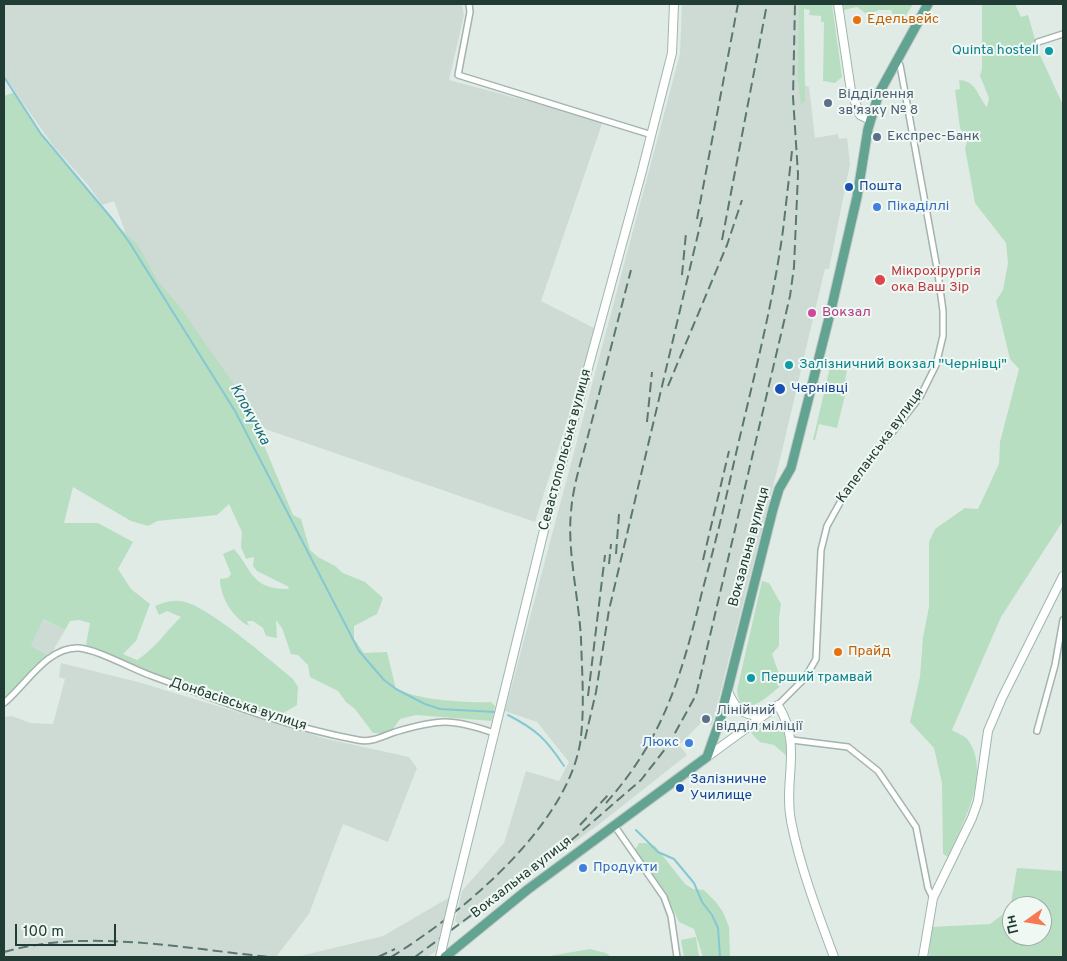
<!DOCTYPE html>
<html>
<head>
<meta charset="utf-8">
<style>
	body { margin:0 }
	#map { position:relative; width:1067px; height:961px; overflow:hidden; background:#e0ebe6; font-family:Overpass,sans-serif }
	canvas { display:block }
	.frame { position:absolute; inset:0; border:5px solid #203c34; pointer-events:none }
	.north { position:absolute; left:1002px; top:896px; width:50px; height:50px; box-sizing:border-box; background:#f0f8f4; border:1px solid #9dada7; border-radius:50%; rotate:257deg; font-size:14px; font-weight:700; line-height:20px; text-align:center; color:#203c34 }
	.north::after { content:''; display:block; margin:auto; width:18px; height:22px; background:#f77952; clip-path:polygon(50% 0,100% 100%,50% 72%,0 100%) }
	.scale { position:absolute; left:15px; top:924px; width:101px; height:22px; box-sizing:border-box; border:2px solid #203c34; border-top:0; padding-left:6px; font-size:15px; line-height:18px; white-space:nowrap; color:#203c34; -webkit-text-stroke:4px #f0f8f4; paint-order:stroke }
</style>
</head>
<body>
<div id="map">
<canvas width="1067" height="961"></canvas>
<div class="frame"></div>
<div class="north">Пн</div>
<div class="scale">100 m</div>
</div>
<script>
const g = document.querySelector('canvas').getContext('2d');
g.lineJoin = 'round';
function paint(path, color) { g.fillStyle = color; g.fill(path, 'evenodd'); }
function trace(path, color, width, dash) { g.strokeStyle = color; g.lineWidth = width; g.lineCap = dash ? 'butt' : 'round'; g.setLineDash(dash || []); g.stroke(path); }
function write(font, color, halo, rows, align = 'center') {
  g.font = font + ' Overpass,sans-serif'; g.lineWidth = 4; g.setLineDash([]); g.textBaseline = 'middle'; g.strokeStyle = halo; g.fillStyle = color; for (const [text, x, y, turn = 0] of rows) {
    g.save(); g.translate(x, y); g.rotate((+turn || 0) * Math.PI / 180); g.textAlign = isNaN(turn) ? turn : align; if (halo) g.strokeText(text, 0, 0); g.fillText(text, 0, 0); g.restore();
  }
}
paint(new Path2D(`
	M4 4H462L464 15 449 80 603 121 541 301 596 329 535 522 268 430 235 411 129 242 114 201 102 205 88 185 54 147 4 76Z
	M682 4H804L803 84 809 87 815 138 838 134 839 139 847 138 850 164 829 269H825L822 281 781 455 712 725 701 723 679 745 687 755 602 822 464 923 458 924 455 921 462 891 504 843 526 771 559 781 569 762 537 722 505 711 680 54Z
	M42 619 65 630 50 656 31 646Z
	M61 663 138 682 327 739 409 757 417 768 388 842 343 824 309 914 276 957H4V717L12 716 30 723 53 724 65 679 59 677Z
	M450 897 435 952 427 957H296L383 936Z`), '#cedbd5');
paint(new Path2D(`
	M799 4H832L842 77 835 83 823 81 824 22H821V16L809 15 810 10 804 9 805 101 801 105 798 81Z
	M843 4H913L903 20 893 15 891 10H879L868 15 857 7 844 10Z
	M982 4H1015L1021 17 1028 15 1039 53 1063 105V521L1001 617 952 730C957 733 965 736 968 740 992 773 962 825 948 857L943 854 942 783 934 748 910 722 920 677 923 637 929 607V542L935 529 965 508 978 509 999 464 1000 442 1019 369 1010 359 996 301 1003 290 1008 263 1006 243 975 203 965 148 967 142 960 128 955 90 960 89 959 80C977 81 977 96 987 107L989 98 980 76 982 69Z
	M15 92 47 143 119 227 138 245 157 280 180 307 251 409 254 421 293 515 301 519 310 550 318 557 335 566 343 573 365 582 383 598 377 614 354 626V639L364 653 387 652 396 689C419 700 465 703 491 702L495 706 492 721 416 715 400 719 390 733H373L355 709 346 702 338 691 310 677 308 665 298 655 291 654 282 628 276 620 277 638 266 636 263 628 253 621H247L249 626C233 618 220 597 220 579L228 578 231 574 223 554 234 549C253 571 251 589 288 589L289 587 257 571 253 566 254 557 246 559 241 547 242 532 229 504 217 515 157 521 148 526 131 521 73 487 64 523H98L133 542 118 569 131 589 150 604 136 641 123 654 137 660C155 649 166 631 181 617L167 611 159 615 155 606C165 602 174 599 185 602 210 608 270 660 293 679L298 687 297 705 280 715 232 702 224 694 200 685H182L86 645 90 623 79 620 70 621 65 630 43 619 31 646 50 656 4 706V96Z
	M830 367 847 371 845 380 848 383 837 428 819 424 815 440H813Z
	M762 581 769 583 781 604 779 618V646L772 654 778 671 787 680C775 690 740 727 737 690Z
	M772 722 786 726 789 758 774 745 760 742 751 733Z
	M639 843H646L655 846 685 884 693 889 704 890 716 902 723 912 729 927 730 957H703L694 929 679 922 667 895 635 850Z
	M1017 868 1063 871V957H929L931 927 990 924 1010 909ZM1012 906H1042V936H1012Z
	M696 937 699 957H684L681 940Z
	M590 949 606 953 611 957H544Z`), '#b7dec1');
trace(new Path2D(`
	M4 77 41 134 113 220 129 242 235 411 359 651 384 680 396 689 425 704 440 709 495 712
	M508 715C537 730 546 739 564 766
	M636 830 658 852 674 859 694 883 702 902 712 915 718 928 720 957`), '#85c8d3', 2);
const street = new Path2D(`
	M469 4 470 12 458 75 652 135
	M1038 42 1063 34
	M4 703C26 685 47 647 78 648 97 649 132 669 152 676 220 701 287 727 358 740 371 743 383 736 395 732 439 719 451 718 494 733
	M778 705 805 678 816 659 821 550 827 526 847 490 920 397 936 365 943 336V311L938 274 900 65 895 62
	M1037 731 1055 665 1063 620
	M792 740 848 747 878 771 916 827 928 888 933 898
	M614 825 664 897 671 916 677 957`);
const secondary = new Path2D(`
	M838 4 851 91 860 115 870 120
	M727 689C734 707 742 716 761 716
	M707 757 778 705C803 746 783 779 791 821 800 867 818 914 834 957
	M454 897 547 518 642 171 672 53 674 4
	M440 957 442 948
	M923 957 933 898 972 818 978 801 988 731 1002 698 1063 576`);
const primary = new Path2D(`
	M445 957 527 890 707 757 720 720 773 509 779 489 791 468 831 310 857 197 868 129 879 93 928 4`);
trace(street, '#a3b3ad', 8);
trace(secondary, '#9eb7ae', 10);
trace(primary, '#c1c8c6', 11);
trace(street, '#fff', 5);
trace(secondary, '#fff', 8);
trace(primary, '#62a392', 9);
trace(new Path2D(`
	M697 219 738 4
	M722 240 767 4
	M682 275 686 233
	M668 386 727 245 742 200
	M647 422 652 372
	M616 554 619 514
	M703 560 729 451
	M609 564 611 544
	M588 696 605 555
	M585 739 596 692 609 610 703 213
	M606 803C664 738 682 674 702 592 713 552 723 512 732 471 750 391 772 311 783 230 786 204 789 178 792 151
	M580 825 609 794
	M4 952C88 928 185 949 271 957
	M378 957 395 949
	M391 957C460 915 565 828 580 744 585 711 582 673 581 639 579 599 567 551 571 512 573 484 583 456 590 428 604 376 617 323 631 270
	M415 957 567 844 641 780 669 744 696 695 790 296 794 267 798 174 793 97 795 4`), '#5a7870', 2, [10, 5]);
const secondaryBridge = new Path2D(`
	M442 948 454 897`);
trace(secondaryBridge, '#9eb7ae', 10, []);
trace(secondaryBridge, '#fff', 8);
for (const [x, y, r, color] of [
	[857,20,5,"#e8710a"],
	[1049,51,5,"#0f9aa8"],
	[828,103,5,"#5c6f8a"],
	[877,137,5,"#5c6f8a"],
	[849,187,5,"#1a4fb4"],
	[877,207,5,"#3f7fe0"],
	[880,280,6,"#e0444e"],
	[812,313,5,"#d1479c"],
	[789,365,5,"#0f9aa8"],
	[780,389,6,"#1a4fb4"],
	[838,652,5,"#e8710a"],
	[751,678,5,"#0f9aa8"],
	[706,719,5,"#5c6f8a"],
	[689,743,5,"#3f7fe0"],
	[680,788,5,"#1a4fb4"],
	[583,868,5,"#3f7fe0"]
]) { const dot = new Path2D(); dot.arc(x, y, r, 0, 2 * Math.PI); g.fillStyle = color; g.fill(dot); trace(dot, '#f0f8f4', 2); }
write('14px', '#c56008', '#f0f8f4', [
	["Едельвейс",867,20],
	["Прайд",848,652]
], 'left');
write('14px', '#0d838f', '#f0f8f4', [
	["Quinta hostell",1039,51,"right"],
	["Залізничний вокзал \"Чернівці\"",799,365],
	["Перший трамвай",761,678]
], 'left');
write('14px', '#4e5e75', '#f0f8f4', [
	["Відділення",838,95],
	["зв'язку № 8",838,111],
	["Eкспрес-Банк",887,137],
	["Лінійний",716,711],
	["відділ міліції",716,727]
], 'left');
write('14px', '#164399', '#f0f8f4', [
	["Пошта",859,187],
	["Чернівці",791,389],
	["Залізничне",690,780],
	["Училище",690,796]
], 'left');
write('14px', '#366cbe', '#f0f8f4', [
	["Пікаділлі",887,207],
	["Люкс",679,743,"right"],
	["Продукти",593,868]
], 'left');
write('14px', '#be3a42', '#f0f8f4', [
	["Мікрохірургія",891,272],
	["ока Ваш Зір",891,288]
], 'left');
write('14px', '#b23c85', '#f0f8f4', [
	["Вокзал",822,313]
], 'left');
write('14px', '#203c34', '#f0f8f4', [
	["Капеланська вулиця",881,446,-54],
	["Севастопольська вулиця",566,450,-75],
	["Вокзальна вулиця",750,547,-75],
	["Донбасівська вулиця",238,705,18],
	["Вокзальна вулиця",522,878,-38]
]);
write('italic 15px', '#186a7a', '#f0f8f4', [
	["Клокучка",249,415,61]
]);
</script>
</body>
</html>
